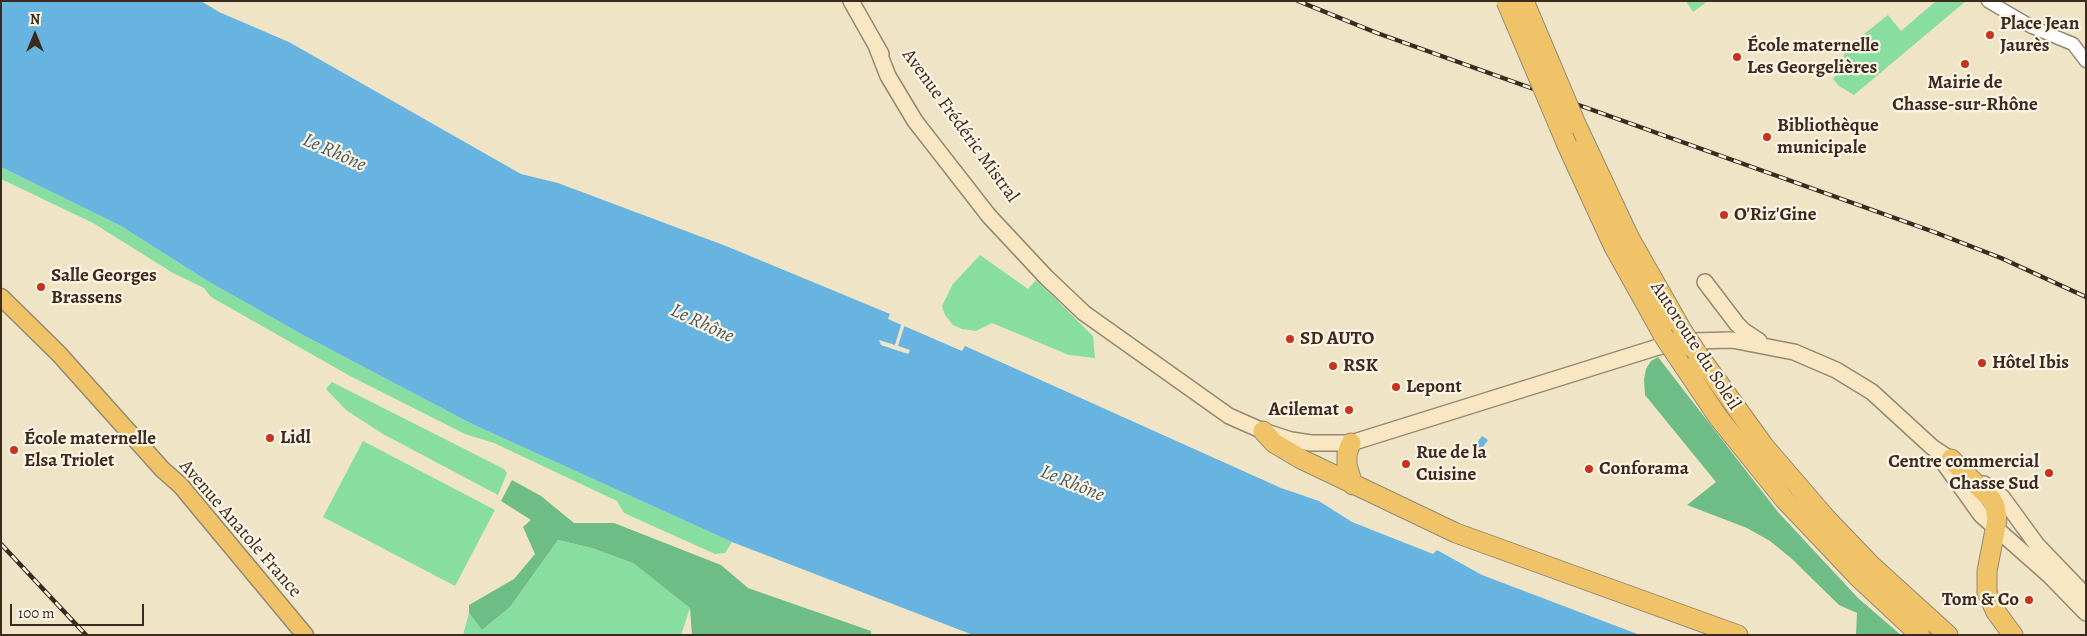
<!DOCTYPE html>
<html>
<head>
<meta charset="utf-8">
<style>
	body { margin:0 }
	#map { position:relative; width:2087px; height:636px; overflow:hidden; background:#efe5c6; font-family:Alegreya,serif }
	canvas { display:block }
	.frame { position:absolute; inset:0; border:2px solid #3b2a1e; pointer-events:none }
	.north { position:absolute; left:10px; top:10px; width:50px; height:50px; -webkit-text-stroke:4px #fcf5e5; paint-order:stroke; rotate:0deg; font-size:14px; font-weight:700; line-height:20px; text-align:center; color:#3b2a1e }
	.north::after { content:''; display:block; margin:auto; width:18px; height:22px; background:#3b2a1e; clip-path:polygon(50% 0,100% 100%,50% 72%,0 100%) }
	.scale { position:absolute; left:10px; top:604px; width:134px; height:22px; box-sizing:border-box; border:2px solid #3b2a1e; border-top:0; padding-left:6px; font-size:15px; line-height:18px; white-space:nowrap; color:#3b2a1e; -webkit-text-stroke:4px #fcf5e5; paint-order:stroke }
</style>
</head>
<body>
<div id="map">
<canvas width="2087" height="636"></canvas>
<div class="frame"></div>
<div class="north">N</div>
<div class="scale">100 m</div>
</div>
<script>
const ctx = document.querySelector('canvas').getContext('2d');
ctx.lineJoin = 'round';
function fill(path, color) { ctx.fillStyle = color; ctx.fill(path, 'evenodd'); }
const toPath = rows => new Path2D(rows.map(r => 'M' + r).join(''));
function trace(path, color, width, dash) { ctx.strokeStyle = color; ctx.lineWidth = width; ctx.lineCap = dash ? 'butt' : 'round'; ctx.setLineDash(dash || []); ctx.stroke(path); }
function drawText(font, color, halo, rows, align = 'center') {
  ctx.font = font + ' Alegreya,serif'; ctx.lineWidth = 4.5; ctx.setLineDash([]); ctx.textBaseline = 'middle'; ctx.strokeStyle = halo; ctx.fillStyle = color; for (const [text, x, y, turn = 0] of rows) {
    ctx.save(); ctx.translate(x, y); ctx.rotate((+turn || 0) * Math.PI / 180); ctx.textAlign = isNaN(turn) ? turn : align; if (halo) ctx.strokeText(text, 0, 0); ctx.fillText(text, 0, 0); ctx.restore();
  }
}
fill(toPath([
	[1686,1,1708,1,1693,12],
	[1936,1,1966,1,1854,95,1839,86,1833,79,1842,69,1845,49,1888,15,1901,31],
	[1,167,121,226,206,280,303,335,472,424,732,542,725,553,715,554,624,513,617,501,494,443,465,434,350,376,211,297,204,288,173,273,93,223,1,179],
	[980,255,1028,289,1036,280,1093,336,1095,358,1069,355,992,323,976,331,962,329,953,325,945,315,942,306,953,284],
	[332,382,504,469,507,473,498,495,383,434,346,410,326,389],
	[363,441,495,510,455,586,323,517],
	[558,540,592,548,633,563,690,608,681,635,463,635,469,613,482,630,510,607]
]), '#88dda0');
fill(toPath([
	[1658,357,1778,512,1858,598,1901,635,1856,635,1857,613,1839,605,1792,559,1770,541,1747,528,1687,505,1716,482,1645,395,1644,379,1646,369,1651,361],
	[512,480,541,496,574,523,614,523,721,565,748,588,871,631,871,635,692,635,690,608,633,563,592,548,558,540,510,607,482,630,469,613,469,605,514,579,535,554,523,527,531,520,501,501]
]), '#6ebc86');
fill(toPath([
	[1,1,201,1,219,12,289,42,521,174,558,183,726,246,890,314,888,319,962,351,965,346,1281,488,1319,501,1352,522,1433,554,1437,550,1482,575,1640,635,973,635,732,542,472,424,303,335,206,280,121,226,1,167],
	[1482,436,1488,440,1480,451,1474,447]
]), '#68b4e1');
fill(toPath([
	[902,322,905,324,898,346,910,350,908,354,881,345,879,340,895,345]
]), '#efe5c6');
const tertiary = toPath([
	[1988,1,2032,27,2073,44,2086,61]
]);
const secondary = toPath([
	[851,1,881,54],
	[877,48,888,76,915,121,989,216,1046,277,1084,313,1229,416,1263,431,1291,440,1311,443,1351,443,1658,347,1692,341,1732,340,1794,352,1836,370,1872,392,1932,447,1959,465],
	[1705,282,1737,324,1744,331,1759,341],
	[1938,455,1981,515,2050,576,2086,613],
	[1984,484,2002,497,2037,545,2086,596]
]);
const primary = toPath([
	[1,297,59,354,162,469,181,486,305,635]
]);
const motorway = toPath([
	[1576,124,1630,239,1683,332],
	[1567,145,1614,247,1663,335],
	[1697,353,1764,446,1826,518,1871,565,1948,635],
	[1677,356,1718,417,1784,499,1858,577,1920,635],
	[1263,431,1274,443,1301,459,1456,533,1738,635],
	[1351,443,1347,454,1347,465,1353,485],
	[1951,459,1991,499,1995,506,1997,520,1987,571,1987,593,1996,612,2013,635]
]);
trace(tertiary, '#958872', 15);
trace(secondary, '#958872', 18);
trace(primary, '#958872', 19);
trace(motorway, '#958872', 21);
trace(tertiary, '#fff', 12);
trace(secondary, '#f9e7c3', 15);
trace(primary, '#f1c369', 16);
trace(motorway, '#f1c369', 19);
const rail = toPath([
	[1298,1,1377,33,1934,232,2001,258,2086,297],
	[1,544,86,635]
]);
trace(rail, '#3b2a1e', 4.5);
trace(rail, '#fcf5e5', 2.5, [8]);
const motorwayBridge = toPath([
	[1506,1,1567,145],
	[1524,1,1576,124],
	[1683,332,1697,353],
	[1663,335,1677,356]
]);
trace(motorwayBridge, '#958872', 21, []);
trace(motorwayBridge, '#f1c369', 19);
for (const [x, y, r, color] of [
	[1990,35,5,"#c8321e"],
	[1737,57,5,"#c8321e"],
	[1965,64,5,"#c8321e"],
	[1767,137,5,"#c8321e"],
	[1724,215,5,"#c8321e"],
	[41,287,5,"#c8321e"],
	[1290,339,5,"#c8321e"],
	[1982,363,5,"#c8321e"],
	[1333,366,5,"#c8321e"],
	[1396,387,5,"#c8321e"],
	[1349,410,5,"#c8321e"],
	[270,438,5,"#c8321e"],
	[14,450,5,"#c8321e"],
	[1406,464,5,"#c8321e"],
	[1589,469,5,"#c8321e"],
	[2049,473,5,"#c8321e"],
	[2029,600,5,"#c8321e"]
]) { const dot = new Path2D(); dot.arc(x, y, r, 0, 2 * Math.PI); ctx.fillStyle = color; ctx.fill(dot); trace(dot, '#fcf5e5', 2); }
drawText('bold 19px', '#3b2a1e', '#fcf5e5', [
	["Place Jean",2000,24],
	["Jaurès",2000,46],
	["École maternelle",1747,46],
	["Les Georgelières",1747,68],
	["Mairie de",1965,83,"center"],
	["Chasse-sur-Rhône",1965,105,"center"],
	["Bibliothèque",1777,126],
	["municipale",1777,148],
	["O'Riz'Gine",1734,215],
	["Salle Georges",51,276],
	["Brassens",51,298],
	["SD AUTO",1300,339],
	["Hôtel Ibis",1992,363],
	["RSK",1343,366],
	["Lepont",1406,387],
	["Acilemat",1339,410,"right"],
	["Lidl",280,438],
	["École maternelle",24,439],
	["Elsa Triolet",24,461],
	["Rue de la",1416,453],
	["Cuisine",1416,475],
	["Centre commercial",2039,462,"right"],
	["Chasse Sud",2039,484,"right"],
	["Conforama",1599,469],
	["Tom & Co",2019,600,"right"]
], 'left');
drawText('19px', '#3b2a1e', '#fcf5e5', [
	["Avenue Frédéric Mistral",960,126,54],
	["Autoroute du Soleil",1695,346,57],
	["Avenue Anatole France",240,529,49]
]);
drawText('italic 20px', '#4b5a62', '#fcf5e5', [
	["Le Rhône",334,153,24],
	["Le Rhône",702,324,25],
	["Le Rhône",1072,484,22]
]);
</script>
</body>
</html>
